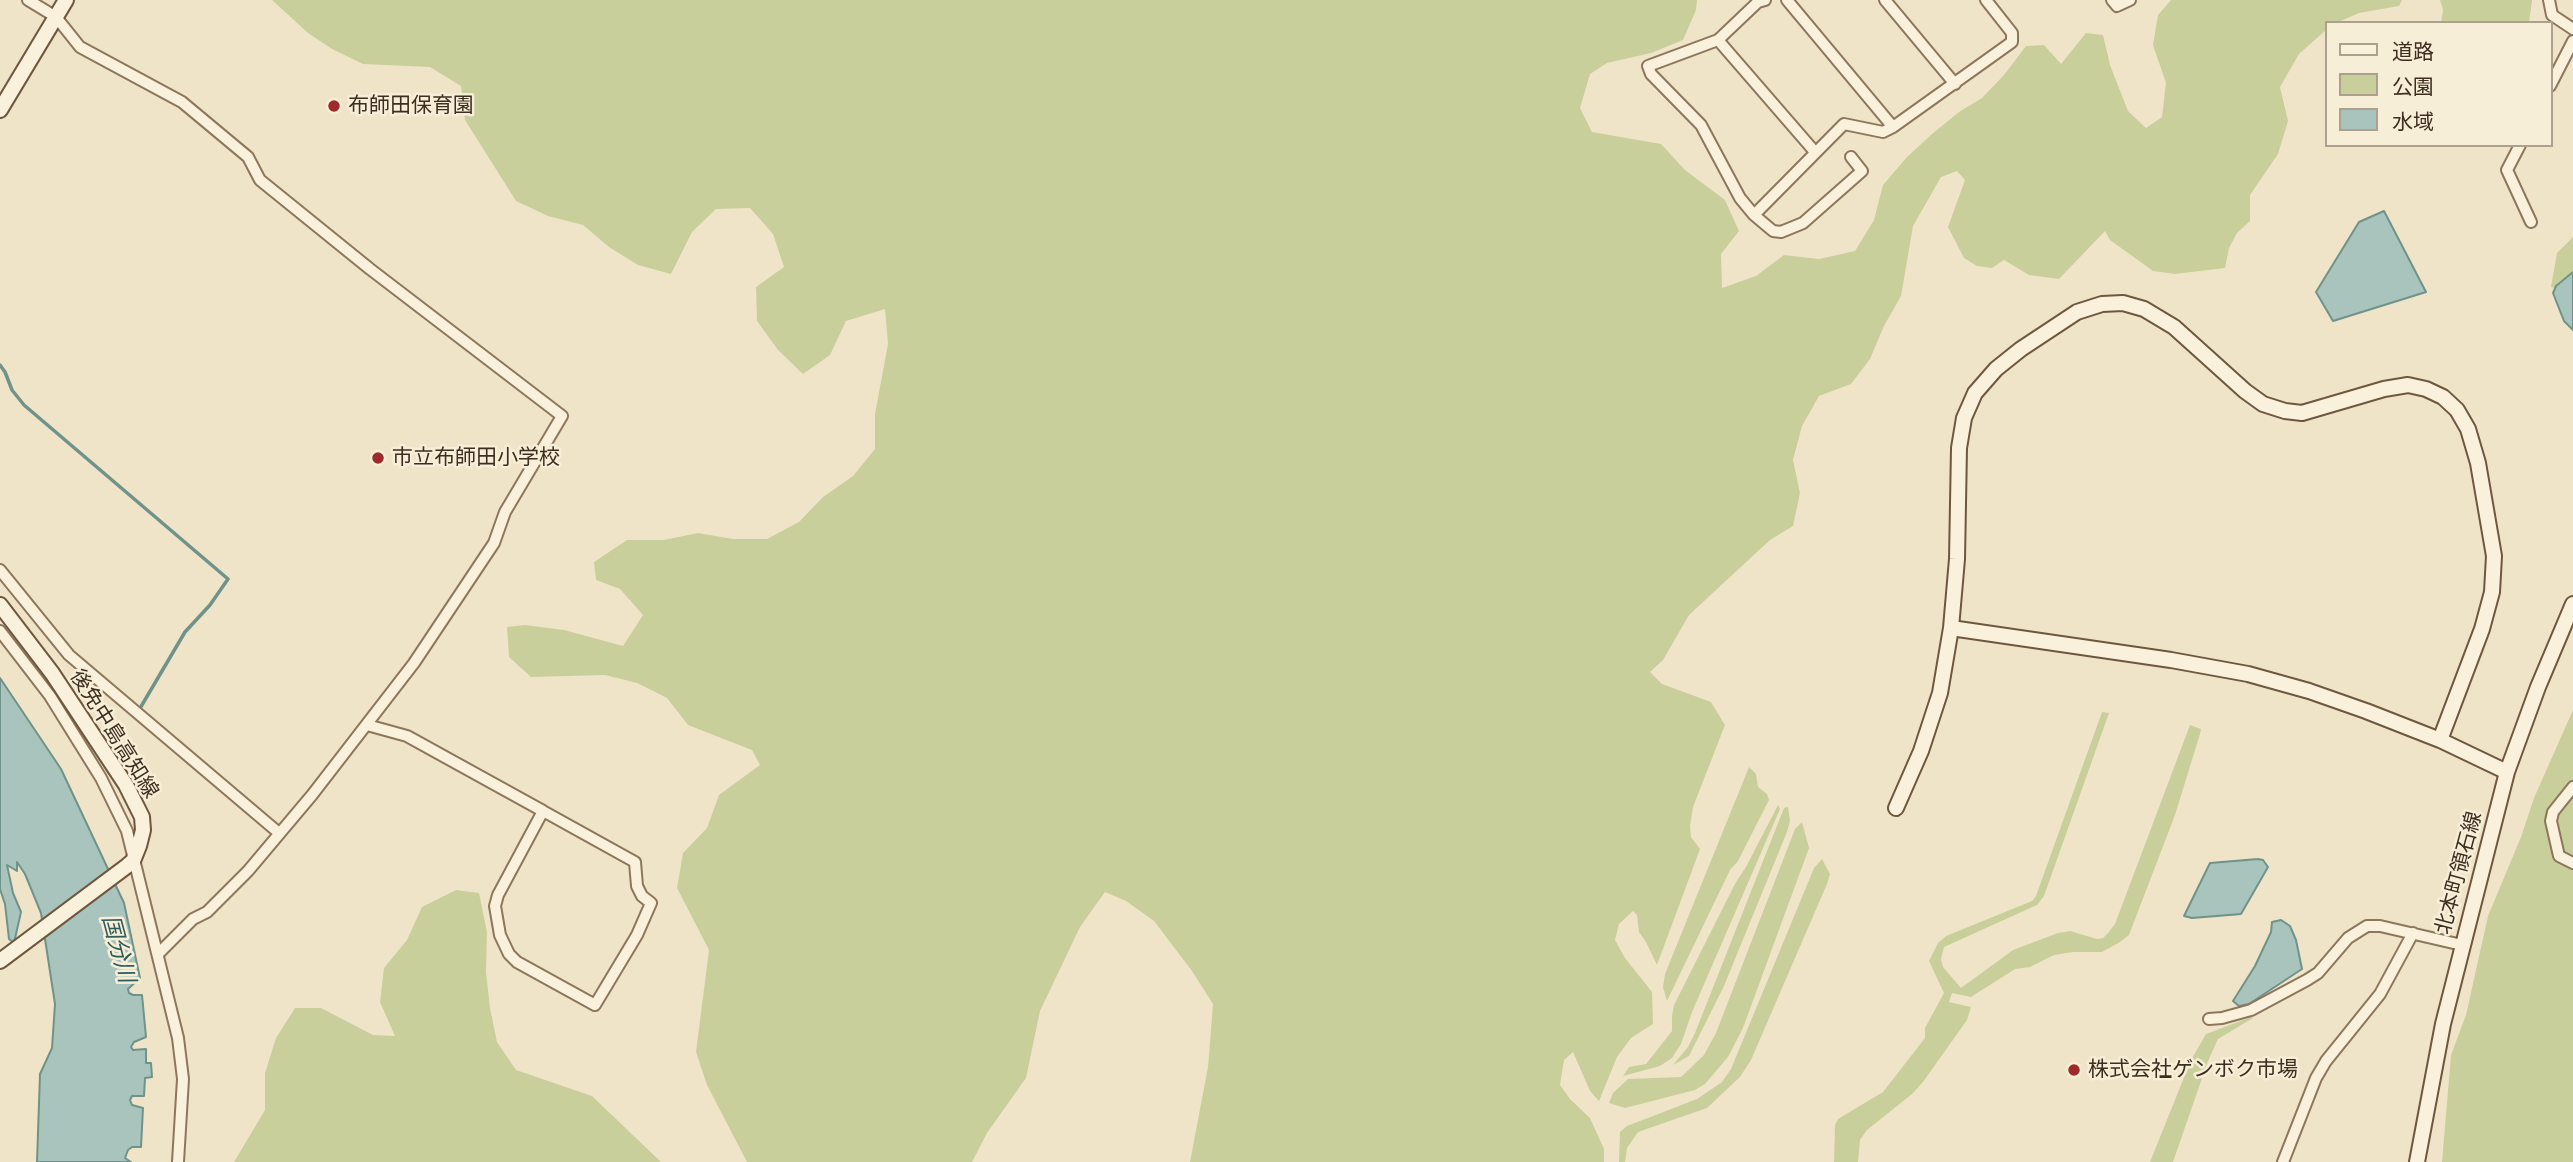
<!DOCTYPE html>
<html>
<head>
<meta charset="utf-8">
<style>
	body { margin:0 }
	#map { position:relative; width:2573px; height:1162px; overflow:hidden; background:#f0e4c8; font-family:Literata,"Noto Sans JP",serif }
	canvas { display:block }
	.legend { position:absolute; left:2325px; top:21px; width:228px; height:126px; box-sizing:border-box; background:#f7eed8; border:2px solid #ada18e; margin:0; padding:9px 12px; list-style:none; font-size:21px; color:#3d2e20 }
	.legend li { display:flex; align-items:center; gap:14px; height:35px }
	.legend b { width:35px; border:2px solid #ada18e }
</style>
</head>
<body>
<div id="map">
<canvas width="2573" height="1162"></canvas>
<ul class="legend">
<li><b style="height:9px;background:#faf1dc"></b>道路</li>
<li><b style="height:19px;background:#c9cf9b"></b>公園</li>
<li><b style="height:19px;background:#a9c4bc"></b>水域</li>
</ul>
</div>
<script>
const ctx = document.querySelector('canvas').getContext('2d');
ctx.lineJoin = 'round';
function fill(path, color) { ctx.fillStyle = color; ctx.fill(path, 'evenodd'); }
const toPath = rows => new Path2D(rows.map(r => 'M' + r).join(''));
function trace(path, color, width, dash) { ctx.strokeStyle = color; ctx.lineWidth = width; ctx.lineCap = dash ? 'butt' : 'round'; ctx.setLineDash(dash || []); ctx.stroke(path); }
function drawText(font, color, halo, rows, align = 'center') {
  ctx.font = font + ' Literata,"Noto Sans JP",serif'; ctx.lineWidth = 5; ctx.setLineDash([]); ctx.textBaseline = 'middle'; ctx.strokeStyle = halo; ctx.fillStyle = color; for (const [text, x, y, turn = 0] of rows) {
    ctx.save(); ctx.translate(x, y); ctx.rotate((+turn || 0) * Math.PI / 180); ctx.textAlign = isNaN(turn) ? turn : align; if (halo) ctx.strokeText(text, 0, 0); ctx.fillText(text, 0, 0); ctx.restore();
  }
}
fill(toPath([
	[272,0,1697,0,1696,10,1683,40,1651,53,1607,63,1590,74,1580,108,1592,132,1661,144,1685,170,1725,200,1739,231,1721,254,1722,288,1756,276,1784,255,1819,259,1855,251,1874,220,1883,185,1907,157,1932,134,1959,112,1982,98,2004,75,2026,46,2044,45,2061,64,2086,33,2103,35,2110,65,2128,111,2146,128,2162,117,2166,83,2153,45,2158,15,2171,0,2402,0,2399,6,2359,13,2336,23,2326,23,2326,30,2299,54,2280,87,2288,121,2278,154,2250,195,2250,221,2237,233,2229,248,2225,268,2175,274,2153,271,2110,240,2105,231,2059,279,2029,275,2004,260,1992,268,1977,266,1964,258,1948,227,1965,180,1957,171,1941,177,1913,226,1901,296,1884,326,1870,359,1851,384,1819,396,1802,426,1793,460,1800,493,1793,526,1770,540,1689,615,1663,660,1650,672,1662,684,1711,702,1725,725,1693,807,1690,826,1691,837,1700,849,1657,965,1646,942,1639,932,1637,915,1633,911,1619,924,1615,940,1625,958,1652,992,1653,1024,1631,1038,1617,1057,1599,1101,1590,1091,1573,1052,1564,1060,1560,1085,1570,1099,1590,1118,1604,1149,1604,1162,1190,1162,1208,1067,1213,1004,1192,971,1154,921,1126,901,1105,892,1080,927,1040,1011,1026,1078,987,1133,972,1162,747,1162,707,1085,696,1052,709,950,677,888,683,853,707,828,719,795,760,765,752,750,688,725,667,698,637,683,605,675,531,677,509,657,507,627,525,625,564,630,623,646,643,615,620,589,596,580,594,562,627,540,664,540,698,533,733,539,767,539,799,522,823,497,853,476,875,449,875,414,888,344,885,309,846,321,830,355,803,374,778,350,757,321,756,287,784,267,773,234,750,208,716,209,692,232,671,274,638,265,609,247,583,225,548,216,516,201,465,120,461,86,430,67,363,64,332,49,308,33],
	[2440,0,2532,0,2532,1,2529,23,2441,23,2443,10],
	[2573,237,2573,283,2562,290,2551,287,2557,253],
	[2573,710,2573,1162,2442,1162,2451,1055,2466,1015,2488,916,2521,837,2534,798],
	[2102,712,2109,713,2044,896,2037,905,1944,947,1941,959,1943,967,1961,988,2013,950,2058,933,2070,931,2097,939,2103,938,2108,933,2115,924,2190,725,2201,729,2200,734,2175,815,2129,935,2120,942,2102,952,2073,952,2054,955,2030,967,2015,969,1971,997,1952,993,1949,1002,1971,1007,1967,1020,1923,1082,1912,1094,1867,1130,1860,1140,1858,1162,1834,1162,1835,1125,1838,1119,1883,1092,1925,1038,1925,1028,1944,993,1929,961,1938,943,1946,936,2032,901,2036,896],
	[1749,767,1756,774,1758,787,1767,794,1769,800,1738,861,1730,870,1667,1001,1663,987,1665,974],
	[1778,805,1780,809,1692,1012,1681,1044,1672,1058,1660,1066,1623,1076,1629,1067,1646,1064,1672,1031,1672,1016,1674,1005,1736,882,1746,867],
	[1788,807,1790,821,1787,832,1724,986,1689,1056,1673,1065,1688,1047,1695,1033,1784,808],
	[1802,822,1809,848,1743,1028,1728,1057,1705,1084,1695,1090,1625,1108,1609,1103,1613,1093,1628,1079,1681,1077,1704,1055,1716,1033,1795,829],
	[1822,859,1830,874,1827,884,1751,1060,1740,1077,1707,1108,1638,1132,1627,1148,1625,1162,1619,1162,1620,1132,1627,1126,1697,1099,1722,1082,1731,1069,1814,868],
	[456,890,479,893,487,932,486,972,490,1008,497,1042,516,1070,592,1096,661,1162,234,1162,265,1110,265,1073,276,1038,295,1008,321,1008,373,1035,395,1036,380,1002,384,968,407,940,422,907],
	[2251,1017,2253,1018,2218,1039,2208,1061,2173,1162,2150,1162,2191,1060,2206,1034]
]), '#c9cf9b');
const water = toPath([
	[2384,211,2426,292,2333,321,2316,292,2359,222,2384,211],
	[2573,272,2573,330,2564,321,2553,293,2556,286,2573,272],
	[0,678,61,769,124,903,140,978,128,989,129,993,133,995,142,995,146,1037,134,1042,131,1047,133,1050,146,1049,146,1063,151,1063,152,1077,145,1078,144,1096,132,1096,130,1100,132,1105,143,1108,141,1147,132,1147,128,1150,125,1158,131,1162,37,1162,40,1074,52,1048,55,1004,41,913,25,874,17,862,17,871,7,865,13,893,21,912,14,943,9,939,5,904,0,889,0,678],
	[2258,859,2263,860,2268,867,2241,914,2192,918,2184,916,2210,863,2258,859],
	[2281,920,2290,926,2296,940,2302,969,2249,1004,2239,1006,2233,1001,2255,966,2271,932,2272,922,2281,920]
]);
fill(water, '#a9c4bc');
trace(water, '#6f938a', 2);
trace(toPath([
	[0,365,5,372,12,390,24,405,228,579,210,605,185,632,139,710]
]), '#6f938a', 3.5);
const street = toPath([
	[28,0,56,17,80,47,182,102,248,157,260,180,370,269,562,416,505,512,494,543,414,663,312,795,248,871,207,912,193,919,158,954],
	[1765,0,1758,2,1718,40,1648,66,1651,74,1701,125,1740,198,1754,215,1773,231,1781,232,1803,223,1862,171,1851,157],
	[1787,0,1893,127],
	[1885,0,1955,84],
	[2112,0,2117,6,2130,0],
	[2549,0,2552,15,2573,29],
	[1718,40,1815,152],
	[2550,86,2573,41],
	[2520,145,2507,170,2531,222],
	[1754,215,1844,124,1883,132,1893,127,2012,42,2012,33,1986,0],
	[0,570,69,655,279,833],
	[0,631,50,696,101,778,127,831,178,1038,183,1079,178,1162],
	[367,725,407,736,543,811],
	[2573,787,2553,812,2551,821,2559,856,2573,863],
	[543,811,635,862,637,886,642,896,651,903,637,935,595,1005,517,962,509,954,500,935,495,906,498,895,543,811],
	[2209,1019,2222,1018,2251,1010,2307,980,2318,973,2348,938,2367,926,2380,926,2462,945],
	[2283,1162,2316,1078,2326,1061,2380,994,2413,933]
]);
const secondary = toPath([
	[0,110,66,0],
	[0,605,52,673,126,785,142,817,143,830,139,846,133,861,127,866,0,961],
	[1951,628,2171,660,2248,674,2309,691,2366,711,2440,740,2507,772],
	[1896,808,1921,751,1940,693,1951,628,1957,559,1959,448,1964,418,1975,393,1996,369,2021,349,2077,312,2102,304,2123,303,2144,309,2174,327,2245,391,2263,404,2285,411,2302,413,2384,389,2408,385,2426,389,2443,397,2457,410,2468,429,2478,463,2494,556,2492,592,2482,629,2440,740],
	[2417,1162,2443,1024,2507,772,2538,687,2573,604]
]);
trace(street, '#8d765c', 14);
trace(secondary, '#6f573f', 18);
trace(street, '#faf1dc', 10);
trace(secondary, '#faf1dc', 14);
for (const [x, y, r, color] of [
	[334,106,7,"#9e2a2b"],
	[378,458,7,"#9e2a2b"],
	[2074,1070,7,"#9e2a2b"]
]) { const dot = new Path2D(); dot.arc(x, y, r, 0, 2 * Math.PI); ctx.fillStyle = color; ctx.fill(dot); trace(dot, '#f7eed8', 2.5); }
drawText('21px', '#3d2e20', '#f7eed8', [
	["布師田保育園",348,106],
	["市立布師田小学校",392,458],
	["株式会社ゲンボク市場",2088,1070]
], 'left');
drawText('21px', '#3d2e20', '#f7eed8', [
	["後免中島高知線",114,734,58],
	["北本町領石線",2459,873,-75]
]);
drawText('italic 23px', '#2f5d5a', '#f7eed8', [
	["国分川",118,949,75]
]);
</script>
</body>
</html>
